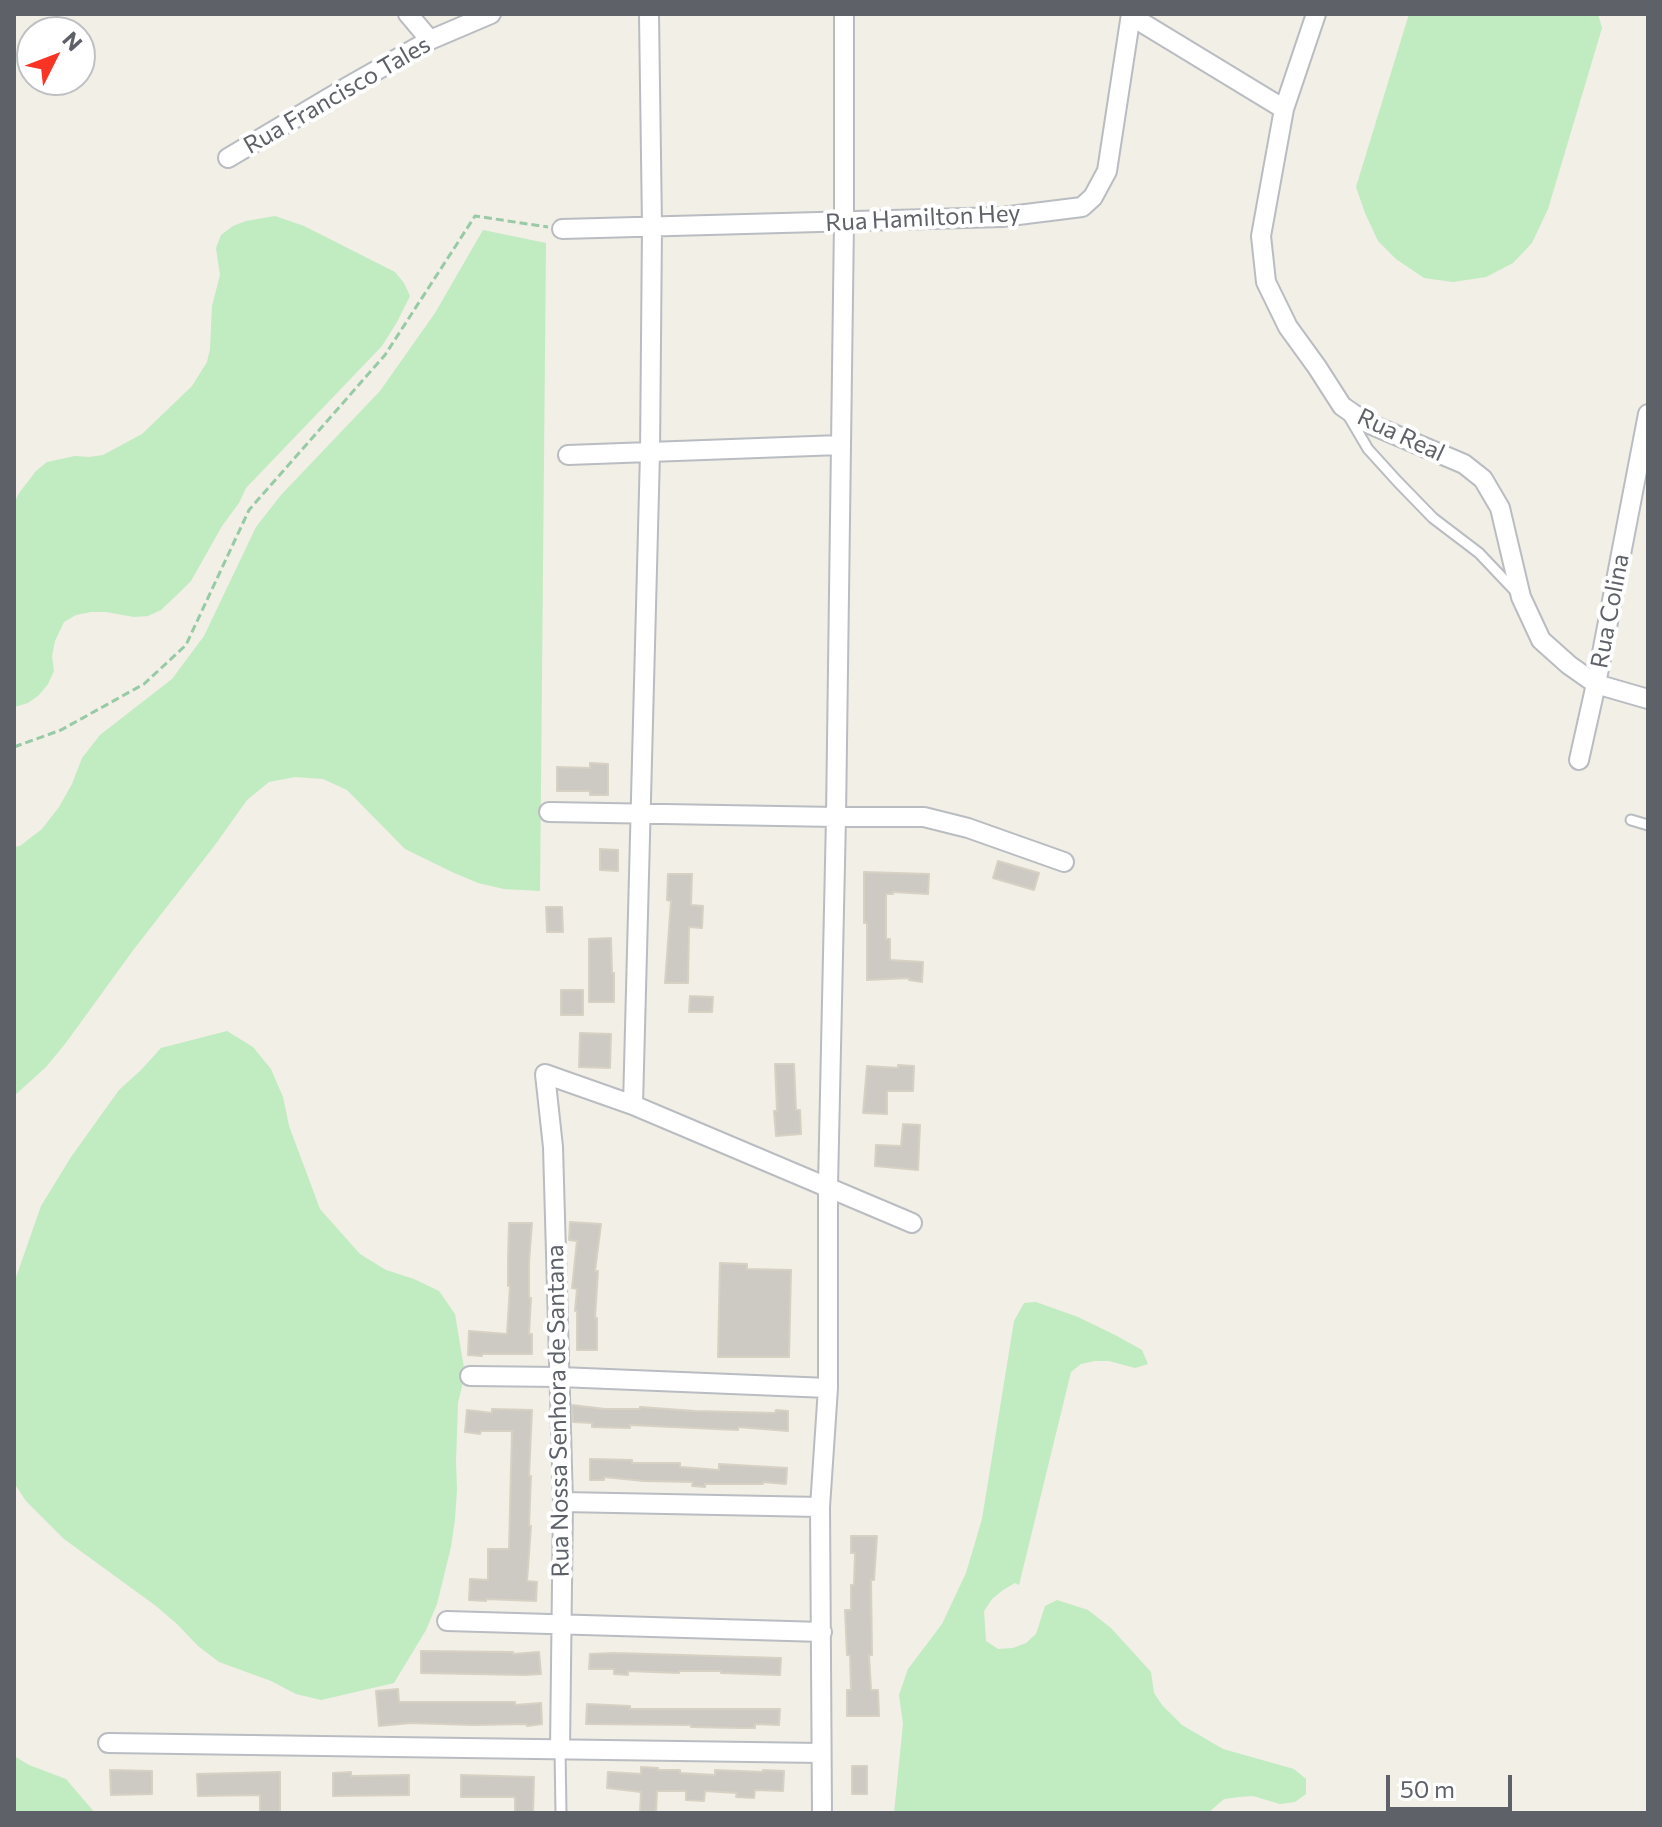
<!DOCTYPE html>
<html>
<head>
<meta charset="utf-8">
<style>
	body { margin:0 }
	#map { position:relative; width:1662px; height:1827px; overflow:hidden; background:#f1efe6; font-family:Commissioner,sans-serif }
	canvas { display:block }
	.frame { position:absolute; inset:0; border:16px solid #5e6268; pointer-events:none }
	.north { position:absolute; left:16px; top:16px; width:80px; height:80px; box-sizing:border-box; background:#fff; border:2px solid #bfc0c3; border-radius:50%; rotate:48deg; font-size:22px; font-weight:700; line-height:32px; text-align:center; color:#5e6268 }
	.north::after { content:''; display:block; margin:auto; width:28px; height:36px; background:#f93425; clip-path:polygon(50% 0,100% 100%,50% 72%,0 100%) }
	.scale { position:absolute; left:1386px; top:1775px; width:126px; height:36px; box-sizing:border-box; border:4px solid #5e6268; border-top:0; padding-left:10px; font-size:24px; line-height:28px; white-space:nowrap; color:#5e6268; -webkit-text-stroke:6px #fff; paint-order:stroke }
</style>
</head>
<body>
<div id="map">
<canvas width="1662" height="1827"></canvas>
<div class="frame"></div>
<div class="north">N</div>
<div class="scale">50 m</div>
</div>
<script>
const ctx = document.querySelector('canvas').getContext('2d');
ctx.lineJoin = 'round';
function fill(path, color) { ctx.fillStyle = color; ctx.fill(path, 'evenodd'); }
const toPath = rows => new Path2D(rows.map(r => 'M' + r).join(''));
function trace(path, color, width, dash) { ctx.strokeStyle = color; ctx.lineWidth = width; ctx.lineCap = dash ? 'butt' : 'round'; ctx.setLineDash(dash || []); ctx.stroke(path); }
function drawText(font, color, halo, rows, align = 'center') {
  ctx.font = font + ' Commissioner,sans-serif'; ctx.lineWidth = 8; ctx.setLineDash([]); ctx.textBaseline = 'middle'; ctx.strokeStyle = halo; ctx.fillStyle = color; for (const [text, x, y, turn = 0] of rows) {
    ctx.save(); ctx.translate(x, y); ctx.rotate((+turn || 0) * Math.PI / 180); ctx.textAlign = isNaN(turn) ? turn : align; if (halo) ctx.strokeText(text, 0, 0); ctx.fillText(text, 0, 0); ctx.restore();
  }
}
fill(toPath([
	[1409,14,1598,14,1602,28,1548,209,1532,243,1513,263,1486,277,1453,282,1424,278,1396,259,1378,241,1365,213,1356,187],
	[275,216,304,226,395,272,404,283,410,296,397,322,382,346,246,488,239,503,222,526,191,581,181,591,161,610,148,616,134,617,106,612,91,612,76,615,64,622,55,641,52,656,54,671,48,684,39,695,28,703,14,707,14,504,19,493,36,471,47,462,75,456,89,457,103,455,142,434,192,386,207,362,210,349,212,306,220,275,216,248,221,235,233,226,246,221],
	[483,230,546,243,540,891,504,889,478,883,452,872,405,849,347,790,323,779,295,777,269,782,247,800,215,845,134,949,65,1044,46,1067,14,1096,14,847,20,846,42,829,59,807,72,784,82,758,100,735,172,679,204,636,256,527,281,495,380,391,435,313],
	[227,1031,253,1047,271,1069,283,1097,289,1126,320,1209,360,1254,386,1270,414,1279,439,1291,455,1314,465,1374,458,1403,456,1462,457,1490,455,1519,451,1547,437,1604,426,1630,394,1683,321,1700,296,1694,271,1681,219,1662,198,1646,177,1624,156,1606,64,1539,26,1501,14,1483,14,1283,41,1206,71,1157,119,1090,141,1070,161,1048],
	[1036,1302,1078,1317,1117,1336,1142,1350,1148,1364,1135,1368,1109,1361,1095,1361,1081,1364,1071,1372,1019,1585,1015,1583,1003,1590,992,1599,984,1611,986,1641,998,1649,1013,1648,1026,1643,1036,1634,1045,1606,1057,1600,1088,1610,1111,1628,1151,1672,1154,1693,1162,1705,1182,1725,1223,1749,1294,1769,1306,1779,1306,1794,1295,1802,1280,1804,1253,1796,1239,1797,1224,1799,1208,1813,894,1813,903,1724,899,1695,908,1669,942,1624,966,1573,982,1519,1014,1321,1024,1303],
	[14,1756,29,1765,66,1779,95,1813,14,1813]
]), '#c1ebc1');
const building = toPath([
	[590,763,608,764,608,795,590,795,590,791,557,791,557,767,590,768,590,763],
	[600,849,618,850,618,871,600,870,600,849],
	[998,861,1039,873,1034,890,993,878,998,861],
	[864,872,929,874,928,894,893,892,893,894,886,894,886,939,890,939,890,960,923,962,922,982,909,980,909,978,867,980,867,923,864,923,864,872],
	[668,874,692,874,691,905,703,906,702,928,689,927,688,983,665,983,671,901,667,900,668,874],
	[546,907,562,907,563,932,547,932,546,907],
	[611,938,612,973,614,973,614,1002,589,1002,589,939,611,938],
	[561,990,583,990,583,1015,561,1015,561,990],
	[690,996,713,997,712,1012,689,1012,690,996],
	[580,1033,611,1034,610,1068,579,1067,580,1033],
	[775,1064,794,1064,796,1110,800,1110,801,1134,776,1136,774,1111,777,1111,775,1064],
	[898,1065,914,1066,913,1091,887,1091,887,1114,863,1113,867,1066,898,1068,898,1065],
	[903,1124,920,1125,918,1170,875,1166,876,1145,901,1146,903,1124],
	[570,1222,601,1224,595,1271,598,1271,595,1318,597,1318,597,1350,577,1350,577,1311,575,1311,577,1289,572,1288,577,1241,569,1240,570,1222],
	[509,1223,532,1223,529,1262,529,1298,531,1298,529,1334,532,1334,532,1354,482,1354,482,1356,468,1355,469,1331,507,1334,510,1286,508,1286,508,1261,509,1223],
	[720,1263,747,1264,747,1269,791,1270,789,1357,718,1357,720,1263],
	[572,1405,605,1409,640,1409,640,1407,695,1411,775,1413,776,1410,788,1411,788,1431,738,1427,738,1430,630,1425,630,1428,592,1427,592,1423,573,1422,572,1405],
	[492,1409,532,1410,529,1476,531,1476,529,1526,531,1526,527,1581,537,1582,536,1601,486,1599,486,1601,469,1600,470,1579,488,1580,488,1549,509,1549,512,1431,481,1431,480,1434,465,1432,467,1410,492,1413,492,1409],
	[590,1459,632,1460,632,1463,680,1463,680,1467,719,1470,719,1464,787,1468,786,1484,763,1482,763,1484,705,1484,705,1487,692,1486,693,1482,644,1481,604,1477,604,1480,590,1480,590,1459],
	[851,1536,877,1536,874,1580,871,1580,872,1655,869,1655,871,1690,878,1690,879,1716,847,1716,847,1690,851,1690,850,1655,847,1655,845,1610,851,1610,851,1585,854,1585,855,1553,851,1553,851,1536],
	[421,1651,513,1652,513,1654,539,1652,541,1674,525,1675,421,1673,421,1651],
	[615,1653,781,1658,780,1675,721,1673,721,1671,679,1671,679,1673,628,1671,628,1675,614,1674,614,1669,589,1669,590,1654,615,1653],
	[398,1689,399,1702,515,1702,515,1705,541,1703,542,1724,527,1726,527,1724,473,1725,411,1723,379,1726,376,1691,398,1689],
	[587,1704,630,1706,630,1709,780,1709,779,1725,755,1724,755,1728,741,1728,691,1727,691,1725,586,1724,587,1704],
	[852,1766,867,1766,867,1794,852,1794,852,1766],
	[641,1767,658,1768,658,1770,680,1770,680,1773,715,1775,715,1770,763,1772,763,1770,784,1771,783,1791,755,1790,754,1798,736,1797,737,1793,705,1791,704,1801,686,1800,686,1791,657,1791,656,1813,640,1813,641,1792,607,1788,608,1772,641,1774,641,1767],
	[110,1770,152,1771,152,1794,111,1795,110,1770],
	[280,1772,280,1813,260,1813,260,1795,198,1796,197,1774,280,1772],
	[351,1772,351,1776,409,1775,409,1795,333,1796,333,1773,351,1772],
	[461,1775,534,1777,533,1813,515,1813,515,1797,461,1797,461,1775]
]);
fill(building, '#cccac3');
trace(building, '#d7d1c4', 2);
const lane = toPath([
	[1348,415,1368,449,1398,482,1433,518,1479,553,1516,592],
	[1631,820,1648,825],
	[560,1749,561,1813]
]);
const street = toPath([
	[408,14,430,40],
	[1316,14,1284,109,1261,236,1266,282,1288,327,1317,367,1342,406,1365,422,1464,464,1483,479,1500,508,1521,597,1541,640,1569,665,1596,684,1648,699],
	[1131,16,1284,109],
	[228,158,349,86,430,40,491,14],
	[562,229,1002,217,1082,207,1093,197,1107,171,1131,14],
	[568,455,840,445],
	[1579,760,1596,684,1648,414],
	[549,812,836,817,924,817,968,828,1064,862],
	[633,1105,650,453,652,227,649,14],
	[470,1376,560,1377,828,1388],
	[563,1502,820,1507],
	[447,1621,822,1632],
	[108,1743,821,1753],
	[560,1749,563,1502,553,1147,545,1074,633,1105,912,1223],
	[822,1813,820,1507,828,1388,828,1186,836,817,844,222,844,14]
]);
trace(lane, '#b9bcc1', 13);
trace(street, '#b9bcc1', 22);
trace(toPath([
	[14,747,61,730,144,684,186,645,249,510,385,355,475,216,548,227]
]), '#98caa6', 3, [8, 4]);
trace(lane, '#fff', 9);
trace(street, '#fff', 18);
drawText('24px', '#5e6268', '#fff', [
	["Rua Francisco Tales",337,95,-30],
	["Rua Hamilton Hey",923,218,-3],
	["Rua Real",1401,435,25],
	["Rua Colina",1610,611,-79],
	["Rua Nossa Senhora de Santana",558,1411,-91]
]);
</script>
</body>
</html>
